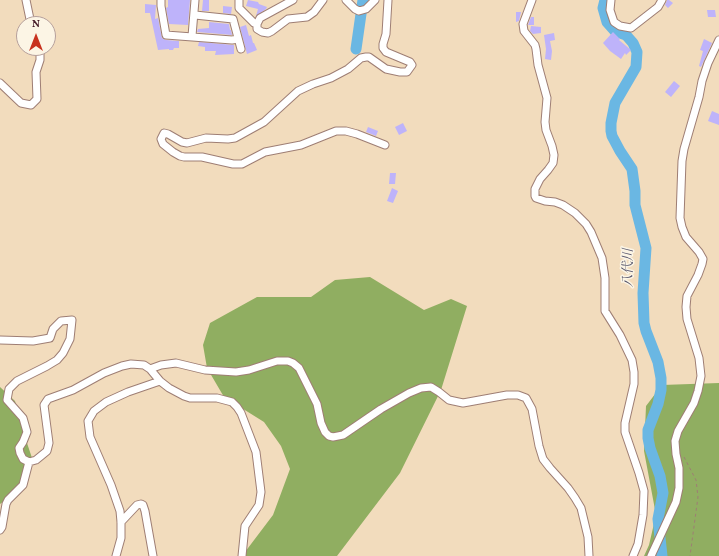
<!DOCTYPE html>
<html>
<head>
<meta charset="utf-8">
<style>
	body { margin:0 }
	#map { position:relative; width:719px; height:556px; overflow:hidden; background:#f2dcbd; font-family:Vollkorn,serif }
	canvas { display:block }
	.north { position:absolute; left:16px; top:16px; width:40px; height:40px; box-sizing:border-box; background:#fcf5e5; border:1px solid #b59f9b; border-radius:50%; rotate:0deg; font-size:11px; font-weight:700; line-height:16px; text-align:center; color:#4a1f2b }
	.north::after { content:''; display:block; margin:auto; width:14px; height:18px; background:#c8321e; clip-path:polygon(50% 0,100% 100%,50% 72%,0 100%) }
</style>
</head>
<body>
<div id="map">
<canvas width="719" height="556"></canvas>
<div class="north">N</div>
</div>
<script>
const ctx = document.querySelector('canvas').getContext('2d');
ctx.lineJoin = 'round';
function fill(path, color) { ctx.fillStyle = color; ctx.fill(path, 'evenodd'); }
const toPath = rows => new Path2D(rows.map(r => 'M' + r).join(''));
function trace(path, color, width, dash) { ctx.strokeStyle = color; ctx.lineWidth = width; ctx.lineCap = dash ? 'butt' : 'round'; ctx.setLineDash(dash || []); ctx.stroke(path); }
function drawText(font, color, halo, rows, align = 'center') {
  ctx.font = font + ' Vollkorn,"Noto Serif JP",serif'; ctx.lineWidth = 3; ctx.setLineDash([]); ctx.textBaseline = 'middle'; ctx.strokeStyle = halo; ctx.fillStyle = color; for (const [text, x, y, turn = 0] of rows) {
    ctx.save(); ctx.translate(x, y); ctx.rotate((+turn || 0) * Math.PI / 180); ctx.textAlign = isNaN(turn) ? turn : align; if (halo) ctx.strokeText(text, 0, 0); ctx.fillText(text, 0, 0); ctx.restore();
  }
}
fill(toPath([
	[370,277,424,310,451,299,467,306,441,390,400,473,337,556,242,556,273,515,290,469,281,446,264,422,224,397,207,368,203,345,210,323,257,297,311,297,335,280],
	[719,383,719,556,644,556,649,545,656,515,644,451,646,406,662,385],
	[0,387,15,401,22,428,33,461,22,488,0,504]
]), '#90ae61');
trace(toPath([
	[605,0,603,8,607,22,615,31,626,35,633,43,637,52,636,67,615,103,611,123,611,131,612,136,620,151,632,169,635,191,635,205,646,248,643,293,644,323,646,331,658,362,661,378,661,390,658,404,648,430,648,438,650,448,660,476,663,493,658,519,662,556],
	[356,49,363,0]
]), '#6ab7e3', 11);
fill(toPath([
	[168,0,190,0,188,25,169,24,166,8,168,7],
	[203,0,209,0,209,11,202,11],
	[248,0,258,2,259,4,267,7,266,9,256,16,258,9,246,6],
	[667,0,669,0,673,3,668,8,665,5],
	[145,4,156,5,155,19,158,18,162,38,166,40,179,41,179,48,174,48,173,50,169,50,169,49,158,50,150,13,145,13],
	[223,6,232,7,231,14,223,13],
	[707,10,715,10,716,17,708,17],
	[516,12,521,12,519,21,516,22],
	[531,17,534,17,534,25,528,25],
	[209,22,229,24,230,30,231,30,232,35,197,32,198,29,209,28],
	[246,25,249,36,251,35,253,43,254,43,257,50,247,54,240,27],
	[531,26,541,27,541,33,533,34,530,31],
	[613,32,620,39,619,40,631,50,626,55,625,53,621,59,610,51,603,43],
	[554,33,555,40,550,41,552,51,551,60,545,59,546,49,544,35],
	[704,39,712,43,701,67,699,66,703,51,700,50],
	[199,42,234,45,234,54,215,55,216,51,205,51,205,47,198,46],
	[674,81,680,86,671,97,665,92],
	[712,111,719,114,719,125,708,121],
	[403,123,407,131,399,135,395,127],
	[368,127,378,131,376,136,366,132],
	[390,173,396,173,395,184,389,184],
	[392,188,398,191,393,203,387,201]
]), '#beb3fa');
const minor = toPath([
	[26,0,31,24],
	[161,0,161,6,166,35,232,40,238,39],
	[239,0,239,8,254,23,257,24],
	[293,0,260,18,257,24,257,29,262,32,268,33,272,31,288,19,307,17,314,12,323,0],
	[346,0,355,9,359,11,366,9,375,0],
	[532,0,523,24,524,31,535,45,536,49,538,65,547,98,545,122,546,130,552,146,554,155,553,163,548,170,540,179,535,189,535,196,536,198,545,201,555,202,563,205,575,213,586,224,591,232,602,258,605,278,605,311,620,335,632,360,634,372,634,384,625,423,625,432,639,473,644,491,643,515,638,544,633,556],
	[611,0,610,10,614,22,620,26,631,28,658,7,662,0],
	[195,15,233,19,241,49],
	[192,36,195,0],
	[0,83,21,103,31,105,37,99,36,72,40,60,40,48],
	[385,145,357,134,346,131,336,131,301,145,265,152,242,164,233,164,202,157,184,157,180,156,173,152,163,144,161,139,164,133,168,134,182,142,187,143,206,138,228,139,235,138,264,122,298,91,313,84,331,78,348,69,361,58,366,57,369,57,386,69,400,72,407,72,412,65,410,62,386,52,383,48,383,44,386,34,388,0],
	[0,340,33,341,50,338,53,329,61,321,72,320,70,339,63,353,57,360,47,366,17,381,9,389,7,400,23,418,27,432,23,442,19,448,20,453,23,459,29,462,36,460,47,451,49,443,44,405,48,399,73,390,104,373,122,366,131,364,144,365,150,369,160,381,169,388,184,396,190,398,217,398,232,402,237,407,241,413,256,452,261,492,259,505,245,526,242,556],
	[150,369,161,365,176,363,205,370,236,372,249,370,277,361,288,361,293,363,299,368,317,404,321,423,325,432,329,436,333,437,343,435,381,409,409,393,421,388,431,387,439,392,449,400,463,403,507,395,518,395,526,398,532,409,539,446,543,459,550,468,568,488,575,498,581,508,588,537,589,556],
	[121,522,137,505,141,504,143,505,145,511,153,556],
	[0,530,2,527,6,504,8,500,23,485,29,462],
	[116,556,121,538,121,522,120,511,111,485,90,437,88,421,94,411,106,402,128,392,160,381],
	[651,556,676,502,679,488,679,468,676,454,675,441,678,431,694,403,698,391,701,376,699,358,687,319,686,307,687,296,698,275,702,264,703,259,699,252,686,237,682,227,680,218,682,161,684,149,699,97,702,81,708,63,719,40]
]);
trace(minor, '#9e7e74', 9);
trace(toPath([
	[684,457,696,480,698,497,690,556]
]), '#9e7e74', 1, [3, 3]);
trace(minor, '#fff', 7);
drawText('italic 13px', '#55546b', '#fcf5e5', [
	["八代川",630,268,-90]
]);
</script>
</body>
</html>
